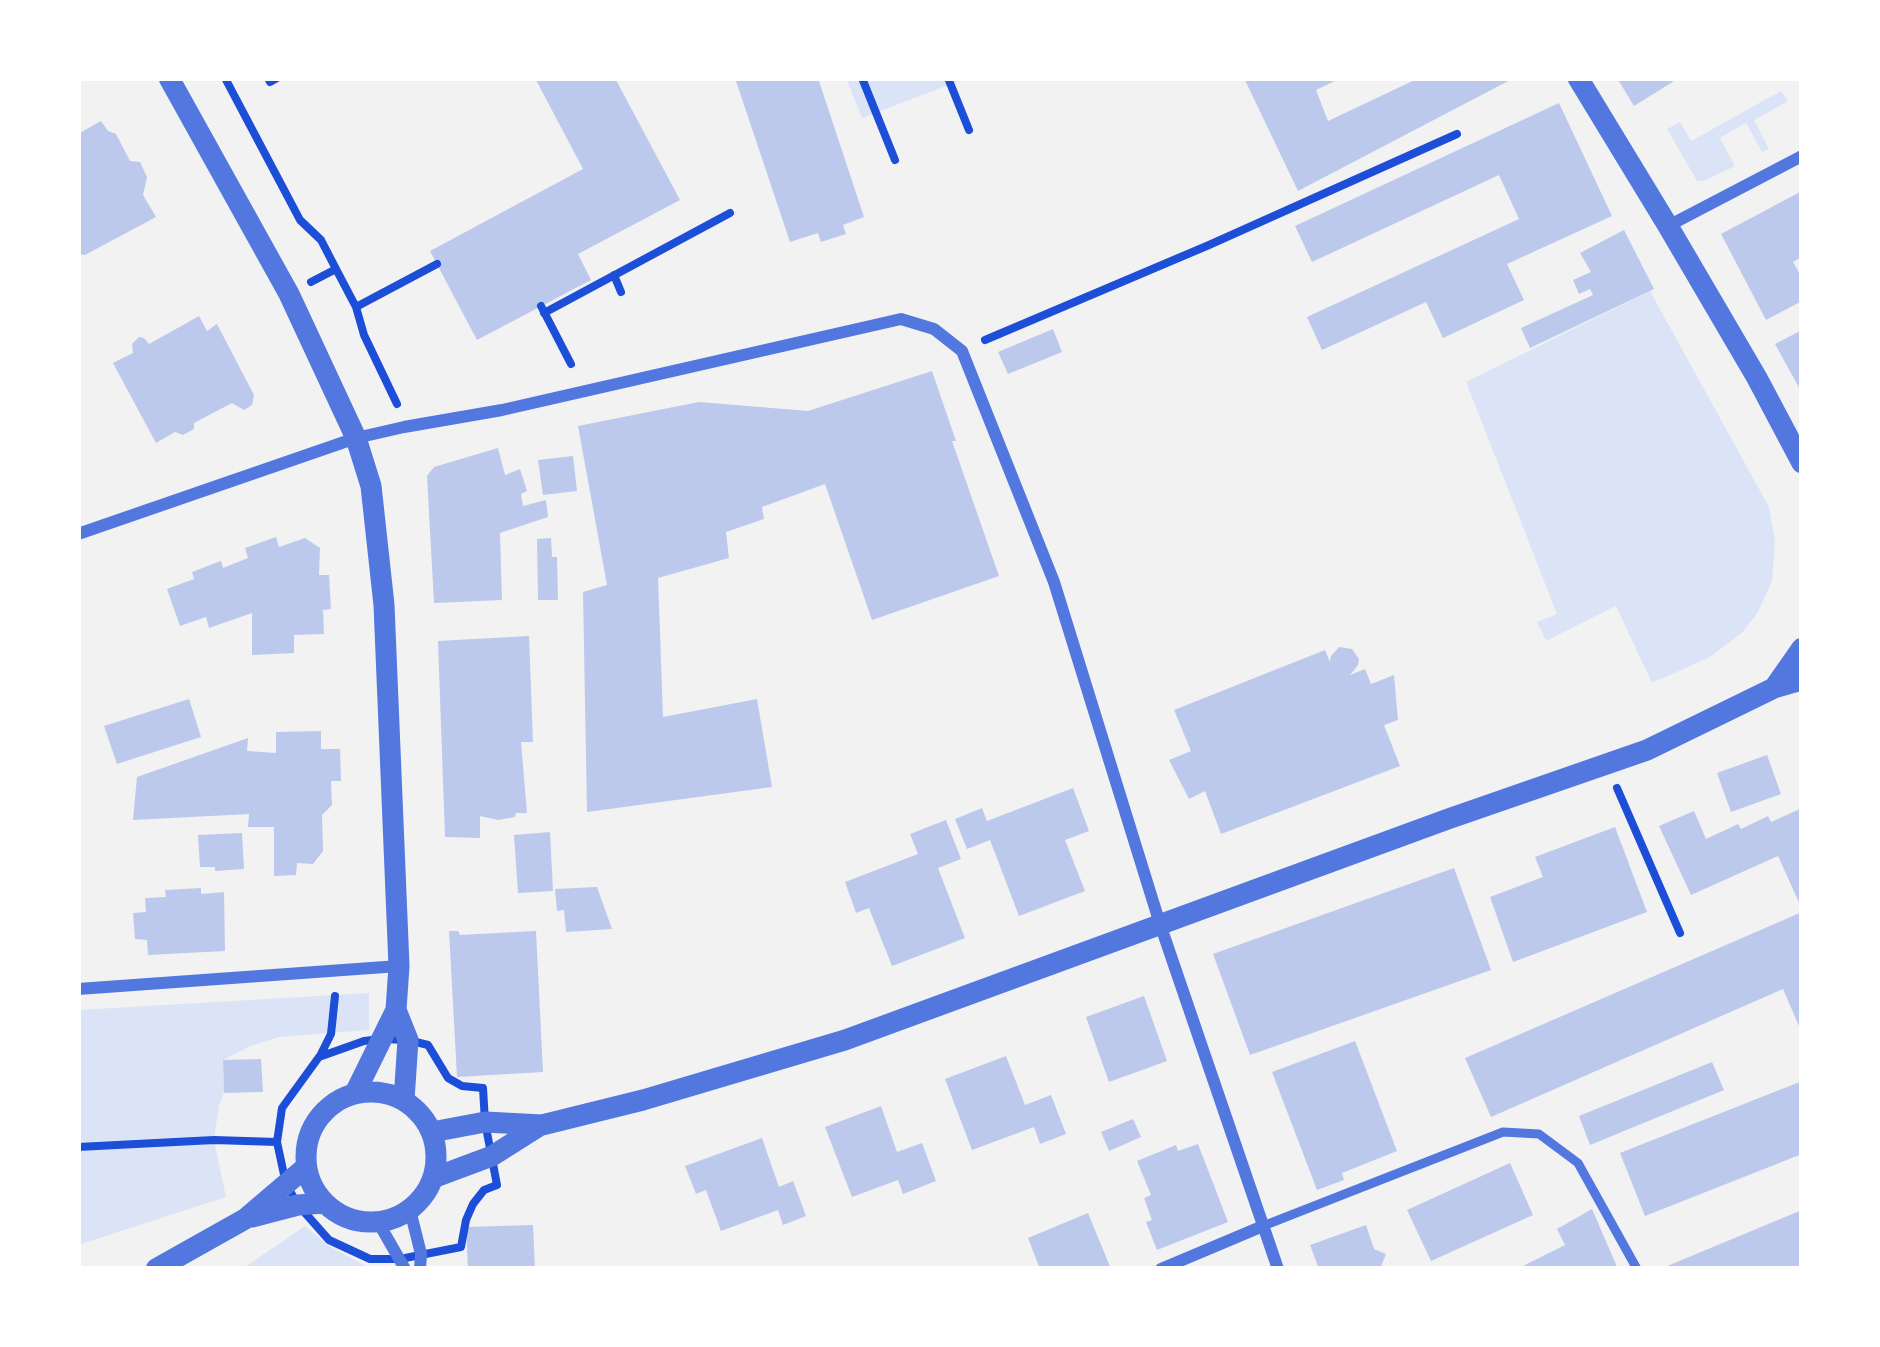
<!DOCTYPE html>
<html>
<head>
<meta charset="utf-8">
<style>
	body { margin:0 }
	#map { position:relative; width:1880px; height:1347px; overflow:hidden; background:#f2f2f2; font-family:Figtree,sans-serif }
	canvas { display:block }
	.frame { position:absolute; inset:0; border:81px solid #fff; pointer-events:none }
</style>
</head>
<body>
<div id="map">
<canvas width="1880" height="1347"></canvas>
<div class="frame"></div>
</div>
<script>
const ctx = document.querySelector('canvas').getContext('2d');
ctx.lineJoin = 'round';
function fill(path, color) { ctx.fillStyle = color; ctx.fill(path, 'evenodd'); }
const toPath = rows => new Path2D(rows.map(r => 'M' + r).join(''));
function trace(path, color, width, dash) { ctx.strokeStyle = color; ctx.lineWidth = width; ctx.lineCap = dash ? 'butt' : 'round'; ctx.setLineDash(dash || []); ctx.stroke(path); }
fill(toPath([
	[846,78,967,78,862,118],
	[1781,91,1788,101,1754,120,1769,149,1762,152,1746,123,1720,138,1735,166,1704,181,1697,181,1667,129,1680,122,1691,141],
	[1650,291,1769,507,1775,541,1772,581,1758,612,1743,632,1710,657,1652,683,1616,606,1546,641,1537,622,1557,614,1466,382],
	[369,993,369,1030,279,1037,251,1046,223,1060,224,1093,219,1105,214,1140,226,1197,78,1245,78,1010],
	[305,1226,329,1246,366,1266,387,1269,242,1269]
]), '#dbe4f7');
fill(toPath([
	[535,78,615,78,680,200,578,254,591,280,477,340,430,251,583,169],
	[735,78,818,78,864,217,843,225,846,234,821,242,818,233,790,242],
	[1244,78,1341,78,1316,90,1328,121,1419,78,1514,78,1298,191],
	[1617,78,1679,78,1634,106],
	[1559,103,1612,216,1507,264,1524,300,1443,338,1426,302,1322,350,1307,317,1519,219,1499,175,1312,262,1295,226],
	[101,121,108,131,116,134,130,161,140,162,147,177,143,195,156,217,85,255,79,254,78,134],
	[1802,191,1802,257,1793,262,1802,278,1802,301,1766,320,1721,234],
	[1624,230,1654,289,1530,348,1521,328,1593,295,1590,289,1579,294,1573,280,1591,272,1580,253],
	[199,316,207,331,217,324,254,395,252,405,244,410,232,403,194,423,194,429,183,435,175,432,156,443,113,363,133,353,132,344,139,337,144,338,149,344],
	[1053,329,1062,352,1008,374,998,352],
	[1802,330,1802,393,1775,344],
	[932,371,956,441,952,441,999,576,872,620,825,484,762,507,764,519,726,532,729,558,658,578,663,717,757,699,772,787,587,812,583,592,607,585,578,426,699,402,808,411],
	[498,448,505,475,520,469,527,491,521,494,523,506,546,500,548,517,500,533,502,600,434,603,427,476,434,467],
	[573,456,577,491,543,495,538,460],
	[276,537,279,547,305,538,320,548,319,575,329,575,331,609,323,610,324,634,294,635,294,653,252,655,252,613,209,628,206,617,180,626,167,589,194,579,192,572,221,561,223,568,248,558,245,548],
	[551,538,552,557,557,557,558,600,538,600,537,539],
	[529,636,533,742,521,742,527,813,516,813,515,817,498,820,480,816,480,838,445,837,438,641],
	[1339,647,1352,649,1359,659,1358,665,1350,675,1365,669,1371,684,1394,675,1398,720,1384,725,1400,766,1221,834,1205,791,1189,799,1169,760,1191,751,1174,710,1325,650,1330,662,1331,656],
	[189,699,201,737,117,764,104,726],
	[321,731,321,749,340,749,341,781,331,781,332,805,322,815,323,851,313,864,297,863,296,875,274,876,274,827,248,827,249,814,133,820,137,777,248,738,247,751,276,753,276,732],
	[1767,755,1781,794,1731,812,1717,773],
	[1073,788,1089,831,1065,840,1085,891,1019,916,990,840,967,849,955,819,982,808,987,821],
	[1802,808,1802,909,1778,856,1691,895,1659,826,1694,811,1706,839,1738,824,1741,829,1768,816,1771,822],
	[946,820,961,859,938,868,965,938,892,966,869,908,856,913,845,882,918,854,910,834],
	[1615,827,1647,912,1513,962,1490,897,1543,877,1535,857],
	[550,832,553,891,518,893,514,835],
	[242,833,244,869,215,871,215,867,200,867,198,835],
	[1454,868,1491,970,1250,1055,1213,954],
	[597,887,612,929,566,932,564,910,557,911,555,889],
	[201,888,201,894,224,892,225,951,148,955,147,940,135,939,133,913,146,912,145,898,166,897,165,890],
	[1802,912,1802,1033,1783,989,1491,1117,1465,1058],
	[449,931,458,931,460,935,536,931,543,1072,457,1077],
	[1144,996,1167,1061,1109,1082,1086,1017],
	[1355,1041,1397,1151,1342,1173,1344,1180,1317,1190,1272,1072],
	[1006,1056,1025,1105,1051,1095,1066,1134,1040,1144,1034,1127,972,1150,945,1079],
	[261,1059,263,1092,224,1093,223,1060],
	[1712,1062,1724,1090,1590,1145,1579,1116],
	[1802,1081,1802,1154,1645,1216,1620,1153],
	[881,1106,897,1152,922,1143,936,1181,903,1194,898,1180,852,1197,825,1127],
	[1133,1119,1141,1137,1109,1151,1101,1132],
	[762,1138,779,1187,793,1181,806,1216,783,1225,778,1210,721,1231,706,1190,696,1194,685,1166],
	[1198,1144,1228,1222,1157,1250,1146,1222,1152,1220,1144,1198,1151,1195,1137,1161,1176,1145,1178,1151],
	[1510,1163,1533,1215,1431,1261,1407,1210],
	[1592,1209,1618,1269,1517,1269,1565,1245,1557,1229],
	[1802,1210,1802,1269,1660,1269],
	[1088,1213,1111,1269,1040,1269,1028,1238],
	[533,1225,535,1269,468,1269,466,1227],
	[1366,1225,1374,1249,1386,1254,1380,1269,1319,1269,1310,1245]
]), '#bdc9ec');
trace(toPath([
	[225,78,300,220,321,240,336,269,356,307,364,335,397,404],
	[268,78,270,82,277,78],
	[862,78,895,160],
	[948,78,969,130],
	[614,275,621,292],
	[311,282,336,269],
	[541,306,571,364],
	[356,307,437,264],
	[544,313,730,213],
	[985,340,1209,245,1457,134],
	[1617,788,1680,933],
	[381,1039,408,1040,428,1045,448,1078,462,1086,483,1088,485,1122,497,1185,484,1190,473,1204,466,1220,461,1247,400,1259,370,1259,329,1240,298,1205,286,1184,277,1142,282,1108,319,1057,364,1041,381,1039],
	[320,1056,331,1034,335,996],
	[78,1147,214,1140,277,1142]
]), '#1d4ed8', 8);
trace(toPath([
	[1263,1226,1503,1132,1539,1134,1578,1163,1637,1269]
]), '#5277de', 9);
trace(toPath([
	[1668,226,1802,156],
	[78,534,356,438,404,427,502,410,901,319,934,329,962,351,1054,582,1160,924,1278,1269],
	[78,989,399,966],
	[410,1210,421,1254,420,1269],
	[378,1222,405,1269],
	[1161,1269,1263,1226]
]), '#5277de', 12);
trace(toPath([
	[169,78,289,294,356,438,371,486,384,605,399,966,396,1010,355,1093],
	[1578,78,1668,226,1757,378,1802,463],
	[1774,688,1802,648],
	[396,1010,408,1040,404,1100],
	'306 1157a65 65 0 1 1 130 0a65 65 0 1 1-130 0Z',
	[432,1132,485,1122,542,1125,643,1100,845,1040,1448,819,1647,750,1774,688,1802,680],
	[433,1178,492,1156,541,1125],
	[252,1217,298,1205,324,1203],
	[156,1269,245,1219,306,1167]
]), '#5277de', 21);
</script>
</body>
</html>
